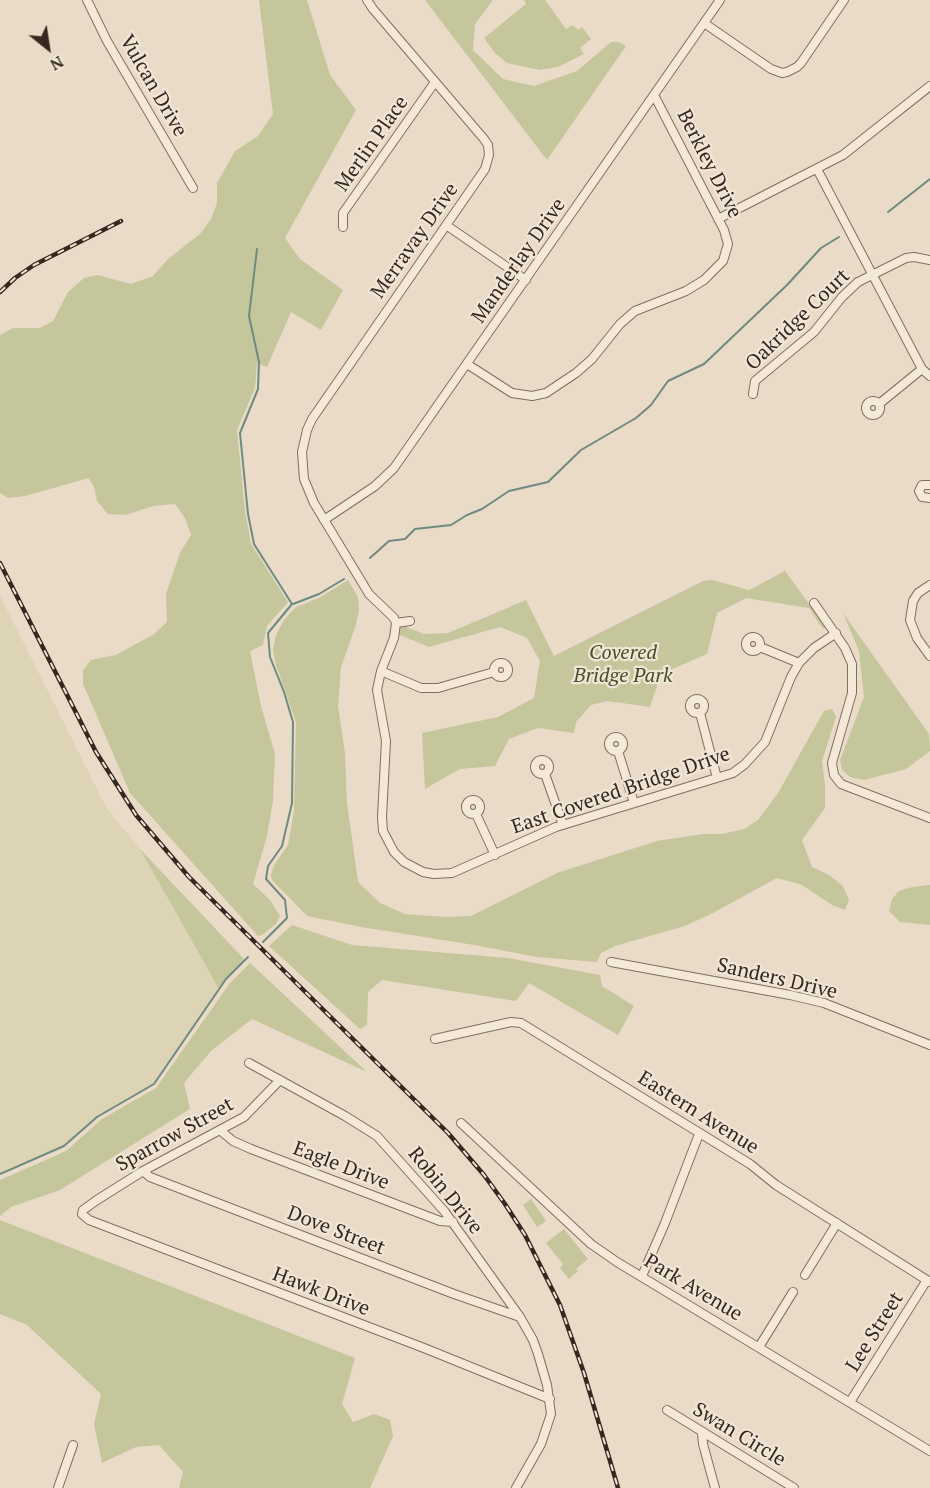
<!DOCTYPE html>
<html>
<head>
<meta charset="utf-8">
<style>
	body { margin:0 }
	#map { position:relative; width:930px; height:1488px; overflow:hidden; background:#e9dbc7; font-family:"PT Serif",serif }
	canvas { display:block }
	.north { position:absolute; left:18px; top:18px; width:60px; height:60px; -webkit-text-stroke:4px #f1e6d6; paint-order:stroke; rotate:150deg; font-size:16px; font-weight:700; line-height:24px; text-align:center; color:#342820 }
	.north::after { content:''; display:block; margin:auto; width:21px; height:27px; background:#342820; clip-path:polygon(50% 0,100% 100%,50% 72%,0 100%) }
</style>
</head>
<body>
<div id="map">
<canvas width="930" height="1488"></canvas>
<div class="north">N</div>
</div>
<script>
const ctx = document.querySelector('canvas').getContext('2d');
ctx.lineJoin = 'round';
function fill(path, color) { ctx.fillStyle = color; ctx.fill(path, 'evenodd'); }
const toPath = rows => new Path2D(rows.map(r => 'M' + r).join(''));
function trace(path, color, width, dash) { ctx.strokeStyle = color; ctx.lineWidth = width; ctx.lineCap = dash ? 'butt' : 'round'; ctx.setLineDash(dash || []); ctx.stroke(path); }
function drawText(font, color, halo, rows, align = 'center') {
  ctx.font = font + ' "PT Serif",serif'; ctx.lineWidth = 4.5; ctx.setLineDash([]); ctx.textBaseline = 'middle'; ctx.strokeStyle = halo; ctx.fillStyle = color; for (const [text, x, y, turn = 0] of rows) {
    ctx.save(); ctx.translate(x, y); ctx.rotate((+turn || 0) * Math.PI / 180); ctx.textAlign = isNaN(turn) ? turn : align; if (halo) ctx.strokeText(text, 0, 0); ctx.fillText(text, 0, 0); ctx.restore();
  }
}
fill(toPath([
	[0,596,107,809,140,849,219,989,154,1084,97,1117,64,1146,0,1174]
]), '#ddd3b5');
fill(toPath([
	[259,0,307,0,330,75,356,110,285,238,300,259,343,290,321,330,291,312,267,367,257,363,255,388,237,430,245,511,251,544,288,602,267,626,263,645,250,651,261,706,275,754,273,801,267,836,253,884,270,900,280,916,276,924,262,935,258,936,130,793,83,684,83,670,91,660,116,655,154,634,167,622,166,594,180,553,191,535,185,518,175,504,153,506,126,515,108,514,97,501,94,487,89,478,25,496,8,498,0,493,0,335,13,328,40,328,53,321,68,292,84,278,98,275,131,284,153,276,168,259,201,233,211,219,217,203,217,183,235,151,258,136,273,114],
	[425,0,493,0,475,24,473,50,503,79,534,86,577,71,611,42,618,42,626,46,547,160],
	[524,0,545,0,566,29,573,25,578,30,582,27,591,39,580,48,584,54,558,67,539,70,507,63,494,52,484,38,526,4],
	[785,571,826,627,823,629,809,608,746,598,717,613,707,654,661,674,650,707,607,701,591,705,576,722,574,733,538,728,509,739,495,766,460,769,425,789,422,733,498,717,534,698,540,661,527,638,500,627,429,647,395,633,396,623,424,634,448,633,526,600,554,656,703,581,712,580,749,590],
	[348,580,358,597,359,610,355,628,341,667,338,706,345,753,347,803,358,882,380,903,405,914,445,917,471,916,557,873,657,841,703,834,722,834,744,829,758,820,778,793,824,711,832,709,836,717,822,761,825,785,825,808,802,840,812,867,829,875,843,886,849,900,845,910,832,905,802,885,777,878,711,914,685,926,615,946,601,953,597,962,537,957,474,945,361,927,307,916,272,880,271,875,274,865,288,845,294,811,296,722,276,665,273,650,276,635,284,620,296,607,319,598],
	[843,613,929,734,930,751,906,769,864,780,850,777,842,770,840,760,864,697,859,651],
	[140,849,245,960,226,979,219,989],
	[930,885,930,925,900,922,889,911,892,899,899,891,912,887],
	[292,925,352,945,508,958,600,975,602,986,634,1006,618,1035,529,983,516,1001,382,980,368,992,367,1025,360,1029,269,946],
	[250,963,367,1072,252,1019,211,1051,184,1083,190,1109,60,1190,11,1207,0,1216,0,1180,66,1151,102,1119,156,1088,230,983],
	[531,1199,546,1221,537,1227,523,1205],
	[0,1220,355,1358,342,1404,353,1422,374,1414,390,1420,393,1436,370,1488,179,1488,183,1472,159,1445,136,1447,102,1463,94,1424,101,1394,27,1325,0,1314],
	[564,1229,588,1259,576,1269,578,1271,569,1279,560,1268,563,1264,546,1243]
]), '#c5c69c');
trace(toPath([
	[888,212,930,179],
	[257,249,249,316,259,362,258,389,240,433,248,514,254,544,292,604,268,633,270,657,284,692,293,722,292,803,282,846,268,866,266,879,285,900,287,918,263,942],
	[370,558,389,541,405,539,415,529,451,525,467,515,482,509,509,491,548,482,581,450,636,418,651,405,668,381,704,364,787,285,821,248,839,237],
	[293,604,319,594,344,579],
	[0,1174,64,1146,97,1117,154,1084,226,979,248,957]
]), '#6f8a81', 2);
const street = toPath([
	[87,0,107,41,193,188],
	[367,0,373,9,484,139,488,145,489,155,485,169,312,419,307,430,302,452,304,479,314,503,369,594,394,618,396,623,394,638,381,671,377,690,386,741,382,817,383,831,394,852,404,862,423,872,434,874,452,873,556,827,733,773,745,764,765,742,791,677,799,663,814,648,836,633],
	[704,23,771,69,782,73,787,72,797,67,801,63,844,0],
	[817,169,922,369,930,376],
	[718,219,843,155,930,86],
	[446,225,526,280],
	[343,227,343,213,435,82],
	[467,364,512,393,532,396,546,393,576,373,592,359,620,324,635,311,686,291,704,280,723,261,728,244,724,230,654,95],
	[753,394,755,381,814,332,842,297,858,282,906,258,914,257,930,260],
	'866 408a7 7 0 1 1 14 0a7 7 0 1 1-14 0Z',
	[879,404,922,369],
	[930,485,922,485,919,491,922,497,930,498],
	[324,520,375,486,394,468,720,0],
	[930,585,918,593,913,601,910,620,917,638,930,656],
	[814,603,845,648,852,664,852,693,832,763,834,775,841,784,930,818],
	[396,623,410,621],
	'746 644a7 7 0 1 1 14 0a7 7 0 1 1-14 0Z',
	[760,647,799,663],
	'494 670a7 7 0 1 1 14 0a7 7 0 1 1-14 0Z',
	[381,671,421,688,438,688,494,672],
	'690 706a7 7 0 1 1 14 0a7 7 0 1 1-14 0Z',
	[700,713,717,778],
	'609 744a7 7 0 1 1 14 0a7 7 0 1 1-14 0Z',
	[618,751,634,803],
	'535 767a7 7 0 1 1 14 0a7 7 0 1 1-14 0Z',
	[545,774,563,825],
	'466 807a7 7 0 1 1 14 0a7 7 0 1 1-14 0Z',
	[476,814,495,855],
	[611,962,790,995,824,1003,930,1045],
	[435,1039,511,1022,521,1023,750,1164,776,1185,930,1282],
	[249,1063,345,1116,377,1136,445,1212,520,1317,533,1340,538,1354,547,1385,551,1414,541,1444,516,1488],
	[280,1080,244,1117,143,1171,97,1200,83,1210,82,1214,89,1220,424,1348,550,1399],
	[461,1123,591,1244,617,1262,930,1451],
	[221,1131,233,1141,251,1149,440,1221,453,1222],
	[143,1171,150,1177,454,1294,520,1317],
	[805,1275,837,1223],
	[642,1276,665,1223,699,1134],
	[759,1347,793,1292],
	[850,1402,927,1280],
	[667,1410,794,1488],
	[702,1433,703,1444,715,1488],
	[58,1488,73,1445]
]);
trace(street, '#826e5f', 10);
trace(street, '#f4e9d9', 8);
const rail = toPath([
	[0,292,15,278,34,265,121,221],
	[0,563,96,752,136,815,189,877,448,1133,484,1175,505,1204,525,1235,560,1305,584,1373,618,1488]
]);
trace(rail, '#342820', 4.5);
trace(rail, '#f1e6d6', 2, [7]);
drawText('20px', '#342820', '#f1e6d6', [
	["Vulcan Drive",153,86,60],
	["Merlin Place",372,144,-55],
	["Berkley Drive",709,164,63],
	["Merravay Drive",415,241,-55],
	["Manderlay Drive",519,261,-55],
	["Oakridge Court",798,320,-44],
	["East Covered Bridge Drive",621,791,-19],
	["Sanders Drive",777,979,13],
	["Eastern Avenue",698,1113,32],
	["Sparrow Street",175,1135,-29],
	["Eagle Drive",341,1166,21],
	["Robin Drive",445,1191,51],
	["Dove Street",336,1231,21],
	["Park Avenue",693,1288,31],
	["Hawk Drive",321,1292,21],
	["Lee Street",875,1332,-58],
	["Swan Circle",739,1435,31]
]);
drawText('italic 20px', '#494e2a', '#f1e6d6', [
	["Covered",623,653],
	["Bridge Park",623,676]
]);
</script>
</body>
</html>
